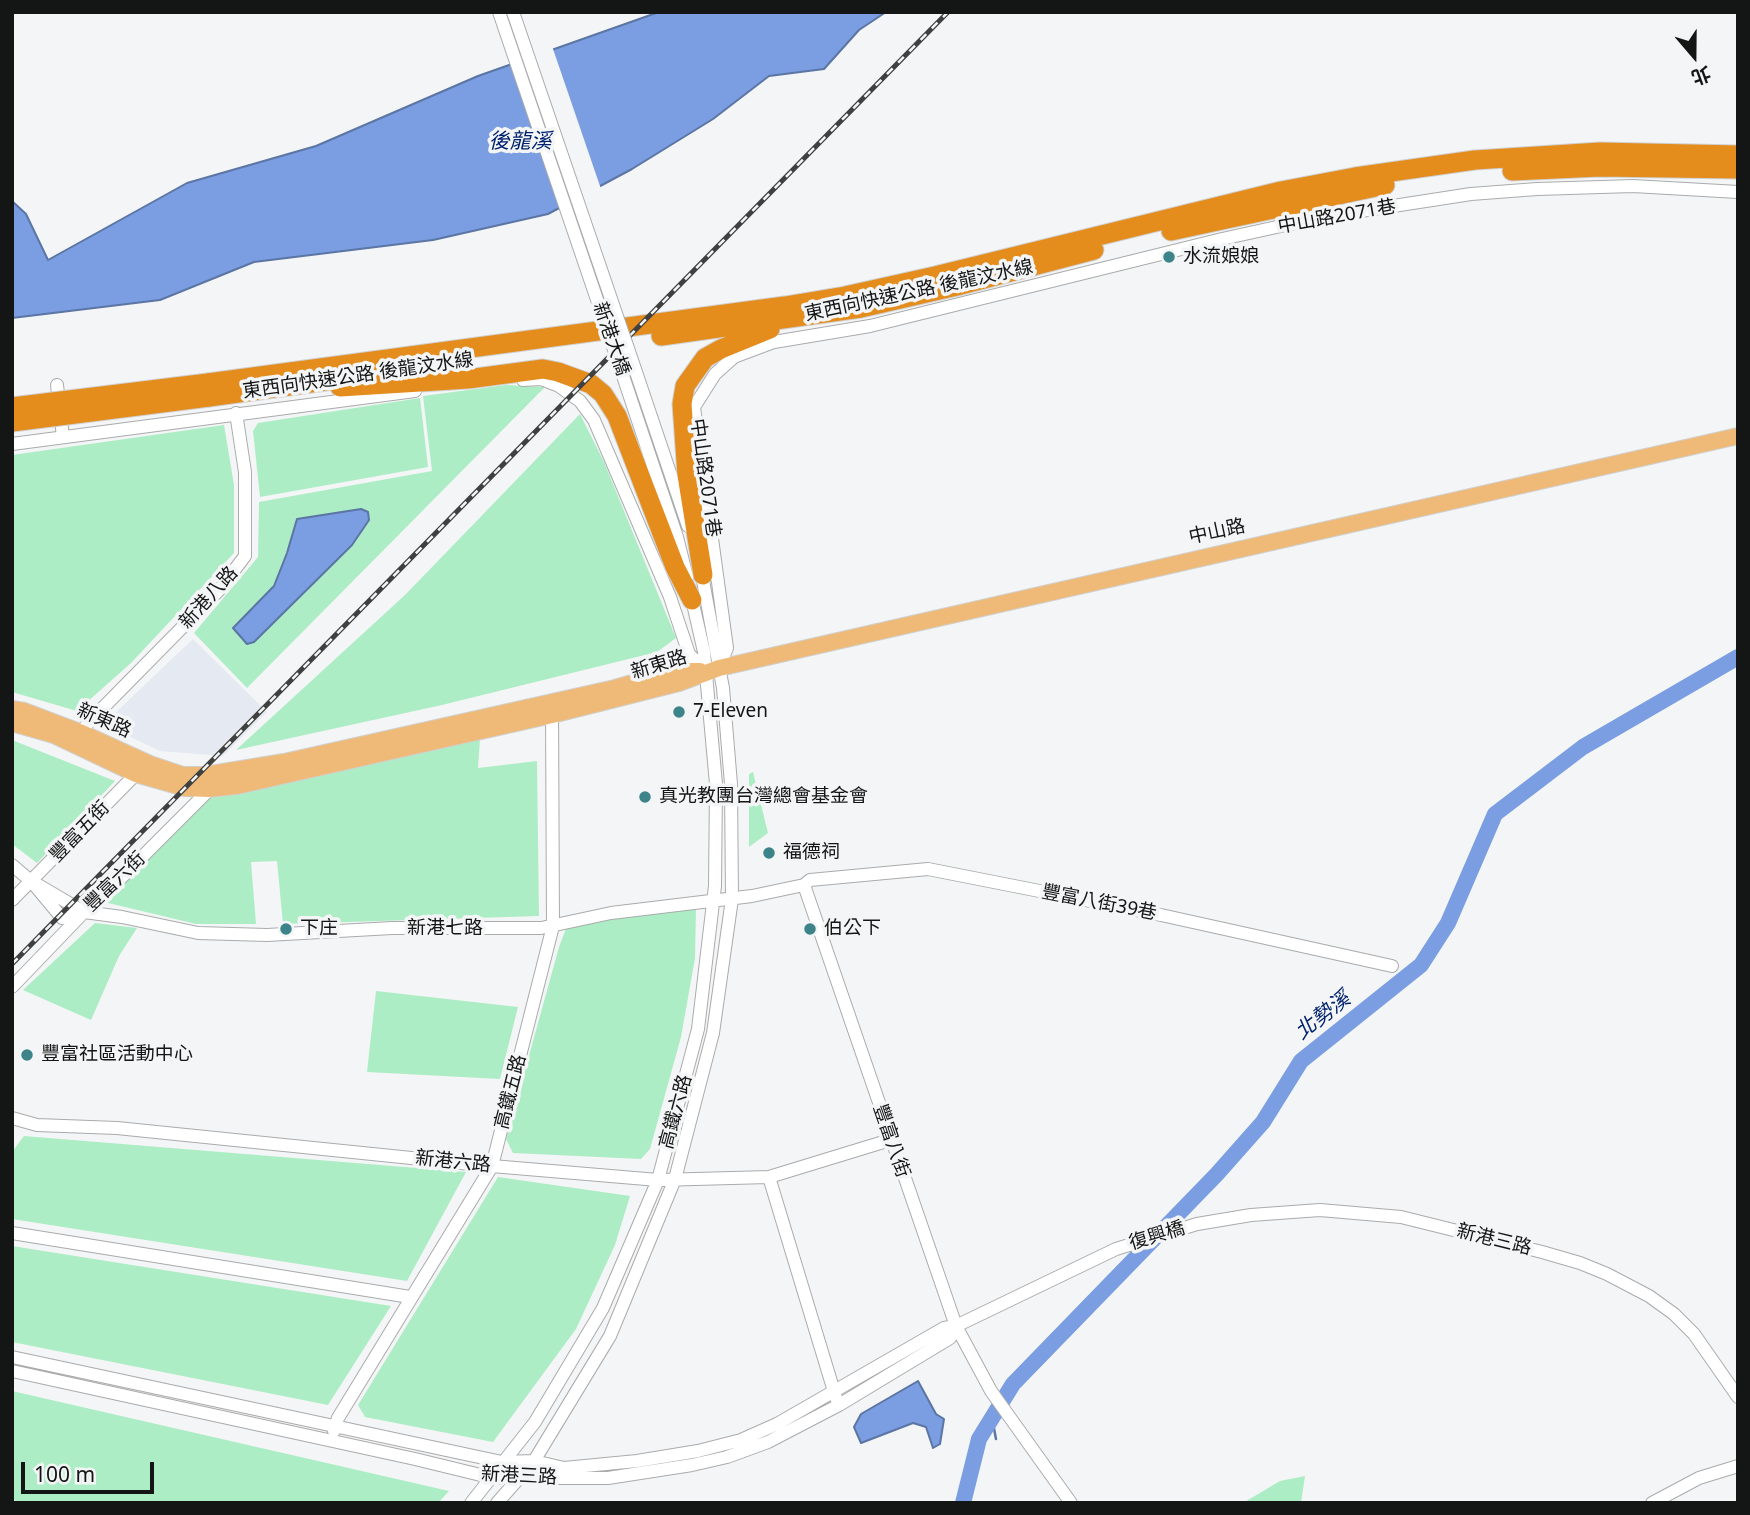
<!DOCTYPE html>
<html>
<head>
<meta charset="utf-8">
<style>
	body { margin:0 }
	#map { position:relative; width:1750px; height:1515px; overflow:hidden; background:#f4f5f6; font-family:"Noto Sans","Noto Sans TC",sans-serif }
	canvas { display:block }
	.frame { position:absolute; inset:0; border:14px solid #141515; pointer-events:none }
	.north { position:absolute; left:1659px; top:21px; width:70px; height:70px; -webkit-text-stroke:5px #f4f5f6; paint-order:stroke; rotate:160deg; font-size:19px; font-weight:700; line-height:28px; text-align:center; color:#141515 }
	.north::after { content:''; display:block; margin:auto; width:24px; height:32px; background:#141515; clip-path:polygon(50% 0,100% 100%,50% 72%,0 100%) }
	.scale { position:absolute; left:21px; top:1462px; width:133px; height:32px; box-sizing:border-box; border:4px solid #141515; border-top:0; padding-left:9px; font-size:21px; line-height:24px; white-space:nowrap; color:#141515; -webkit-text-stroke:5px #f4f5f6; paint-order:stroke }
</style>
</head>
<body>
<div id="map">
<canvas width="1750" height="1515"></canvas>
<div class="frame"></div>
<div class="north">北</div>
<div class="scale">100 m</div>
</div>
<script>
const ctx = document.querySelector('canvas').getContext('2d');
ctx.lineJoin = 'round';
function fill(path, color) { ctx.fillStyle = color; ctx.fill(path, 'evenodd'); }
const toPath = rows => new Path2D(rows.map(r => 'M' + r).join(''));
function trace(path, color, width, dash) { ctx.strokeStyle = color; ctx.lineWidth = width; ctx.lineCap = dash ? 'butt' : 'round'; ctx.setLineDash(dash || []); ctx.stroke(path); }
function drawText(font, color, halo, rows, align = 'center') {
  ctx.font = font + ' "Noto Sans","Noto Sans TC",sans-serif'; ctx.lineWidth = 7; ctx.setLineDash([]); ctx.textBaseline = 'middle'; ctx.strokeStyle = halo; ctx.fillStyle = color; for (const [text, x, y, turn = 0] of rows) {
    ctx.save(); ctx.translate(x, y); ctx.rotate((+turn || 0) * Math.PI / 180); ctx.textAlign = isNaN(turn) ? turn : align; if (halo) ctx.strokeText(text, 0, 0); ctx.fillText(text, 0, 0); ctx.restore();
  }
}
fill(toPath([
	[193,639,267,712,223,756,160,751,111,728,114,714]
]), '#e5eaf2');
fill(toPath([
	[506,385,545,387,247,688,194,633,258,557,259,502,432,471,423,396],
	[420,398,428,467,260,497,253,431,258,423],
	[580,414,604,462,676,638,657,652,442,705,236,750,405,595],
	[224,425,234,485,234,553,131,663,77,711,12,692,12,455],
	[480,739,478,768,537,761,539,916,283,924,277,861,251,862,256,924,196,924,104,902,211,797,296,781],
	[12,740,115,781,37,863,12,844],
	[753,772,768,833,749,847,749,774],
	[671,909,696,909,695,958,681,1037,650,1149,641,1159,513,1153,506,1139,559,947,567,926],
	[95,923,137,928,119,956,91,1020,23,990],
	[376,991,518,1007,500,1079,367,1072],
	[24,1136,466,1172,407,1281,12,1219,12,1152],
	[498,1177,630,1196,615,1245,576,1329,493,1442,365,1417,358,1405],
	[12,1246,391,1306,328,1405,12,1342],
	[12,1391,449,1491,438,1503,17,1503,12,1497],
	[1305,1476,1301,1503,1243,1503,1280,1481]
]), '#adedc5');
const water = toPath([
	[659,12,886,12,859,30,824,69,769,76,713,119,632,169,548,214,433,240,254,262,160,300,12,318,12,201,26,214,48,260,187,183,316,146,478,76,659,12],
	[361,509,368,512,369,520,352,545,254,642,247,644,233,628,274,586,287,553,297,519,361,509],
	[918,1381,936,1414,944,1419,940,1444,933,1448,926,1427,913,1423,861,1443,854,1427,861,1414,918,1381]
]);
fill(water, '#7a9ee1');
trace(water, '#5b75a4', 2);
fill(toPath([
	[552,46,601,189,571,205,522,57]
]), '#f4f5f6');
trace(toPath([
	[992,1418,996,1439]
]), '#5b75a4', 2.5);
trace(toPath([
	[963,1503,979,1439,1013,1384,1217,1174,1263,1122,1301,1061,1421,965,1448,923,1495,814,1583,747,1738,657]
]), '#7a9ee1', 16);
const minor = toPath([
	[635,369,688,526],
	[622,373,677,537,687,577],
	[523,380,541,379,559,386,580,401,594,420,670,597,689,654,706,671],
	[57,385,63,437],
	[12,444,415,391],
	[719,668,727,648,694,407,715,374,734,357,774,342,870,326,1222,239,1322,217,1471,194,1537,189,1633,186,1738,192],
	[80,738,87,724,220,589,245,556,245,472,236,413],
	[12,865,32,882,62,918,84,912,122,917,198,933,267,935,392,928,541,928,611,913,752,896,804,885,810,880,928,869,1161,915,1392,966],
	[38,885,84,912],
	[804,885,956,1326,991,1391,1071,1503],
	[12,900,136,774,137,767],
	[12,987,84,912,96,903,205,794,209,781],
	[12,1118,37,1125,117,1128,480,1165,658,1180,769,1177,890,1140],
	[769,1177,836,1398],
	[12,1233,410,1297],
	[12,1357,502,1462,534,1461,564,1468,637,1461,698,1451,741,1440,777,1424,944,1328,956,1326,1116,1249,1197,1224,1251,1215,1320,1210,1401,1217,1542,1252,1580,1263,1607,1274,1649,1296,1674,1314,1694,1334,1738,1397],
	[12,1371,415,1459,493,1478,608,1478,692,1465,727,1457,768,1442,839,1405,950,1338,956,1326],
	[334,1431,338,1418,492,1166,553,926,552,706],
	[471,1503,535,1422,603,1308,658,1180,698,1029,715,886,716,784,704,652,691,595],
	[497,1503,534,1461,610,1336,675,1179,713,1033,732,899,731,784,723,688,701,570],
	[1652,1503,1699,1478,1738,1466]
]);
const major = toPath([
	[12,709,24,711,82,733,150,764,183,775,205,775,284,762,615,688,674,671,700,671],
	[12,723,54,735,136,774,185,788,208,789,237,786,552,715,679,683,719,668,1738,436]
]);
const highway = toPath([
	[1512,171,1600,167,1738,169],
	[1171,231,1385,185],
	[661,336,861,308,957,286,1094,250],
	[208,383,785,306,845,296,935,276,1281,191,1355,177,1475,160,1600,152,1738,155],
	[340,387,468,379,543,369,558,372,591,384,603,394,617,416,675,567,692,600],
	[209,397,354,377],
	[703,575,687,475,682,404,685,386,705,358,721,349,770,329]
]);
trace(minor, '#aaabac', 14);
trace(major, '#d0d0d0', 18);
trace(highway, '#d0d0d0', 21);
trace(minor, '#fff', 12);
trace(major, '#efba77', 16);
trace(highway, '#e48c1c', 19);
const rail = toPath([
	[12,964,948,12]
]);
trace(rail, '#3f4040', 5);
trace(rail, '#f4f5f6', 2.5, [8]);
const minorBridge = toPath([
	[499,12,622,373],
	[513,12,635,369]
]);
const highwayBridge = toPath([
	[12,407,208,383],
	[12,422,209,397]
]);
trace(minorBridge, '#aaabac', 14, []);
trace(highwayBridge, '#d0d0d0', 21, []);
trace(minorBridge, '#fff', 12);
trace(highwayBridge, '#e48c1c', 19);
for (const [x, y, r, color] of [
	[1169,257,7,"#3c838a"],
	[679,712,7,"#3c838a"],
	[645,797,7,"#3c838a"],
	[769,853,7,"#3c838a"],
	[286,929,7,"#3c838a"],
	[810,929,7,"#3c838a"],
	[27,1055,7,"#3c838a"]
]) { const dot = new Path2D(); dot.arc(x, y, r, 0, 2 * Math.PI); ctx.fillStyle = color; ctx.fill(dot); trace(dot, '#f4f5f6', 2.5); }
drawText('19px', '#141515', '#f4f5f6', [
	["中山路2071巷",1337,217,-10],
	["東西向快速公路 後龍汶水線",919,291,-12],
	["新港大橋",611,339,71],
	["東西向快速公路 後龍汶水線",358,376,-8],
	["中山路2071巷",705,478,82],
	["中山路",1217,532,-12],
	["新港八路",209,598,-48],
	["新東路",659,665,-17],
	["新東路",104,721,24],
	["豐富五街",80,832,-46],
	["豐富六街",115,882,-44],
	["豐富八街39巷",1099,903,11],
	["新港七路",445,929],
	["高鐵五路",511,1092,-76],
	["高鐵六路",676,1112,-75],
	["豐富八街",891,1141,71],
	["新港六路",453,1162,6],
	["復興橋",1157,1236,-17],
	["新港三路",1494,1240,14],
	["新港三路",519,1476,3]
]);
drawText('19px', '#141515', '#f4f5f6', [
	["水流娘娘",1183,257],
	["7-Eleven",693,712],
	["真光教團台灣總會基金會",659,797],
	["福德祠",783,853],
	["下庄",300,929],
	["伯公下",824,929],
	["豐富社區活動中心",41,1055]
], 'left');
drawText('italic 21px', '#00226e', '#f4f5f6', [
	["後龍溪",520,142],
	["北勢溪",1323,1016,-38]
]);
</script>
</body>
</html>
